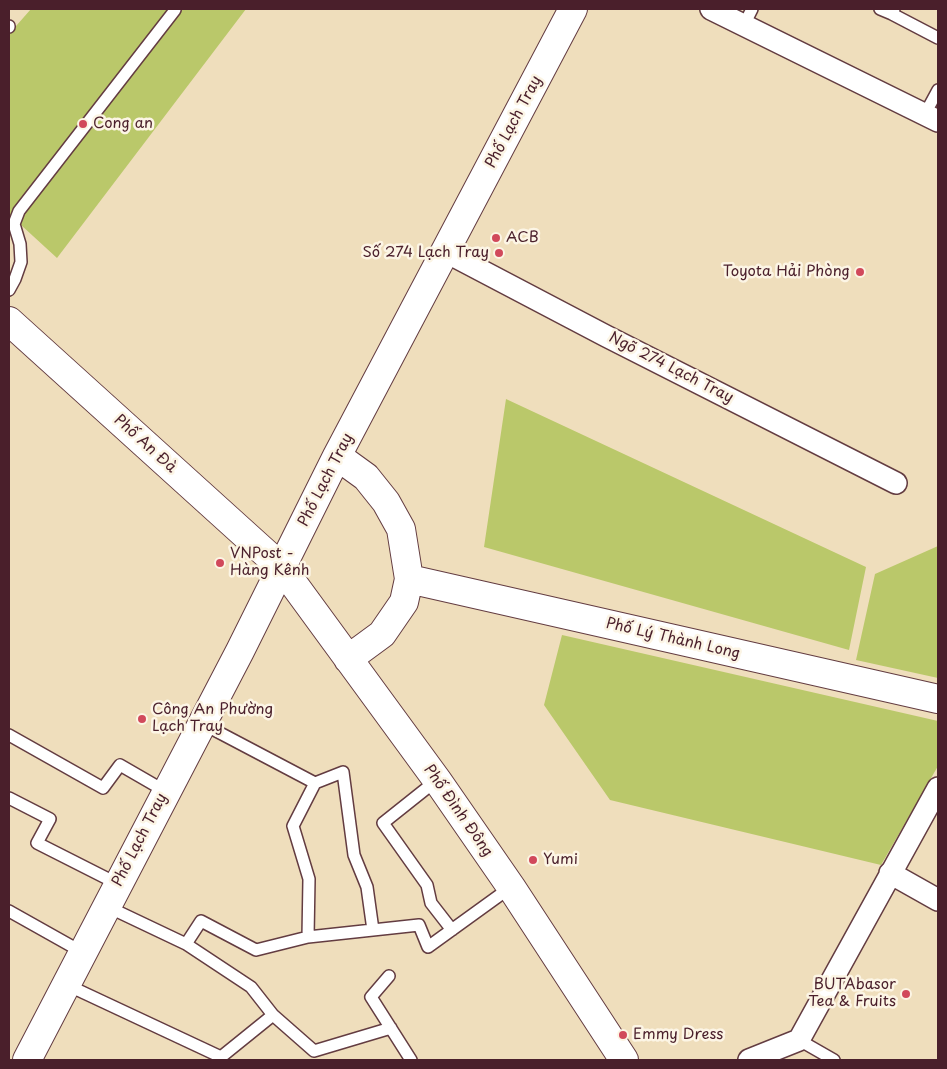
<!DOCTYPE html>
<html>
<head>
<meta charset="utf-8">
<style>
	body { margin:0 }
	#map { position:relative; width:947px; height:1069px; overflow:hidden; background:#efdebc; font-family:"Playpen Sans",sans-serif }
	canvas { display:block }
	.frame { position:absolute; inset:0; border:10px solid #4a1f2b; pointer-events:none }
</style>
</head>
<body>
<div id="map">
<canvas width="947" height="1069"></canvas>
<div class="frame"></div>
</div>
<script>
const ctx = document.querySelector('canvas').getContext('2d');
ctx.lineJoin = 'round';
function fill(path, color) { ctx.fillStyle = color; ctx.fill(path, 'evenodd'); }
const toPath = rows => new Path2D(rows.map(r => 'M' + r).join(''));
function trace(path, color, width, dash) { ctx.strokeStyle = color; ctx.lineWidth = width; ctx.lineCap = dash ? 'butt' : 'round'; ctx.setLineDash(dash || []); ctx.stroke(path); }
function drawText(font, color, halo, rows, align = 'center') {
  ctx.font = font + ' "Playpen Sans",sans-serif'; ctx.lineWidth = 5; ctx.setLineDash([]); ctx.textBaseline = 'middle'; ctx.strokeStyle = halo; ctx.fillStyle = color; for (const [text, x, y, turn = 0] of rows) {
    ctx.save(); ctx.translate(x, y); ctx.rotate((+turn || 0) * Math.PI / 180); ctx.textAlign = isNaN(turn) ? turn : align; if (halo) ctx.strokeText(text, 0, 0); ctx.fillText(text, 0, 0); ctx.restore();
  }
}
fill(toPath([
	[31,9,246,9,57,258,9,214,9,34],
	[506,399,866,567,849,650,484,547],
	[938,546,938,678,856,660,875,574],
	[562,635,938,721,938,766,881,865,610,800,544,705]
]), '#bac86a');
const lane = toPath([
	[880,9,892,14,894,9],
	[892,14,938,38],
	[744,25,752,9],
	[9,26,9,27],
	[925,114,938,90],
	[9,290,15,279,21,262,20,244,14,224,19,211,175,10],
	[201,723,315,783,293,826,309,879,308,937],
	[9,735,103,788,120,765,165,791],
	[437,780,383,823,427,885,431,903,452,930],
	[315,783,343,772,354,855,367,887,373,930],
	[9,798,50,819,37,843,118,884],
	[106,906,186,944,201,921,256,950,308,937,419,925,428,947,511,887],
	[9,911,82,952],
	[186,944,251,987,273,1015,314,1051,391,1028],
	[389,976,371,997,411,1060],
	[65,984,221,1057,273,1015],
	[799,1040,834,1060]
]);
const street = toPath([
	[711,9,938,121],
	[446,252,606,336,896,483],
	[890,873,938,900],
	[749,1060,799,1040,938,788]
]);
const secondary = toPath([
	[9,321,282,568,437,780,511,887,624,1060],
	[337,456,366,477,386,502,401,529,409,579,404,602,382,634,348,659],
	[409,579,938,699],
	[27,1060,240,651,337,456,573,9]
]);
trace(lane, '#633c41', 14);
trace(street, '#633c41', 24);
trace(secondary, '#633c41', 30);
trace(lane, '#fff', 11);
trace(street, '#fff', 21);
trace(secondary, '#fff', 28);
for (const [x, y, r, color] of [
	[83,124,5,"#d1495b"],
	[496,238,5,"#d1495b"],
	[499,253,5,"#d1495b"],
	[860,272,5,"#d1495b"],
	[220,563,5,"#d1495b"],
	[142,719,5,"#d1495b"],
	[533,860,5,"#d1495b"],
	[906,994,5,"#d1495b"],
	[623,1035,5,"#d1495b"]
]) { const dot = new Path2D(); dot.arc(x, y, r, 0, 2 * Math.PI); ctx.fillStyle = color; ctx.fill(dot); trace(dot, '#fcf5e5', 2); }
drawText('15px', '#4a1f2b', '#fcf5e5', [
	["Phố Lạch Tray",514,122,-62],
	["Ngõ 274 Lạch Tray",671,368,27],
	["Phố An Đà",145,444,42],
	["Phố Lạch Tray",326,480,-63],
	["Phố Lý Thành Long",673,639,13],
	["Phố Đình Đông",458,811,55],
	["Phố Lạch Tray",140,840,-63]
]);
drawText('15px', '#4a1f2b', '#fcf5e5', [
	["Cong an",93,124],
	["ACB",506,238],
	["Số 274 Lạch Tray",489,253,"right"],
	["Toyota Hải Phòng",850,272,"right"],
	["VNPost -",230,554],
	["Hàng Kênh",230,571],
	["Công An Phường",152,710],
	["Lạch Tray",152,727],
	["Yumi",543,860],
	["BUTAbasor",896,985,"right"],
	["Tea & Fruits",896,1002,"right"],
	["Emmy Dress",633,1035]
], 'left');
</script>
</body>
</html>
